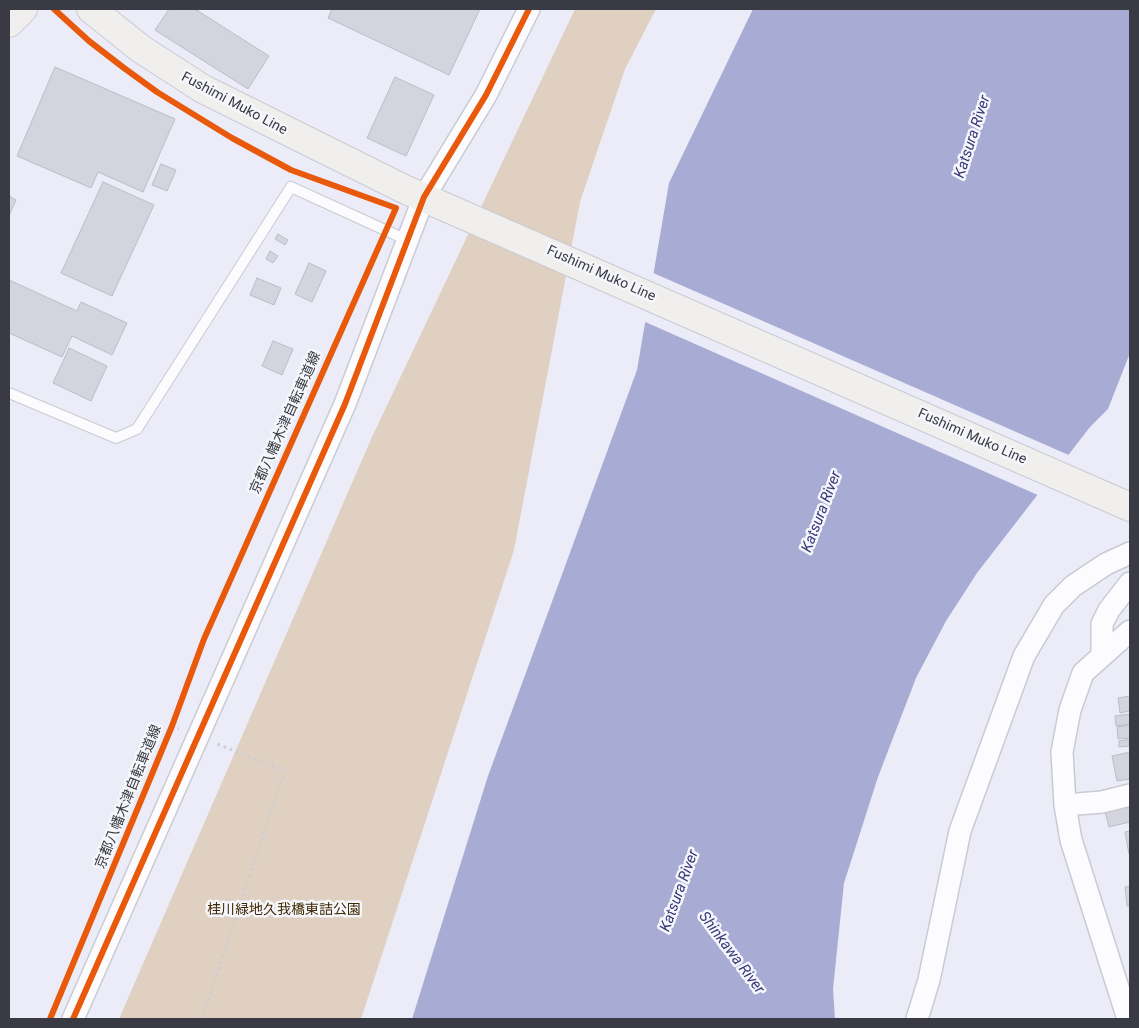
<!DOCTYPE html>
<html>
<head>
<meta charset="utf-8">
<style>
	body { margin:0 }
	#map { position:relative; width:1139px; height:1028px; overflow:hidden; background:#ebecf7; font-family:Roboto,sans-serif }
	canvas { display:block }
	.frame { position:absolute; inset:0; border:10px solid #393a43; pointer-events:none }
</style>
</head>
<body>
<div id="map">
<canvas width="1139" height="1028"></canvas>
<div class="frame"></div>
</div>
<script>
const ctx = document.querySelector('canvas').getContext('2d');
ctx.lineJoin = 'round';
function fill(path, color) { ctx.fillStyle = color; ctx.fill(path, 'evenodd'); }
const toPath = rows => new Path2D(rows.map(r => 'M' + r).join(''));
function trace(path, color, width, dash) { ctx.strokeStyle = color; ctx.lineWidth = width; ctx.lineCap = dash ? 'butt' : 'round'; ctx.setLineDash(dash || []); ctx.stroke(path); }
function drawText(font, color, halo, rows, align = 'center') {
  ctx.font = font + ' Roboto,"Noto Sans JP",sans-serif'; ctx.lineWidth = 5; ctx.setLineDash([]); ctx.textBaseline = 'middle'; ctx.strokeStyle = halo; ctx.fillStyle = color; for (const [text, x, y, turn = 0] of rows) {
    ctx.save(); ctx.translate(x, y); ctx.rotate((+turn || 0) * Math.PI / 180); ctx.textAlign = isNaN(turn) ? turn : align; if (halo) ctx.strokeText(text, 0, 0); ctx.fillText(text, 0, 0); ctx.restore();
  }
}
fill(toPath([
	[575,9,656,9,625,69,580,202,514,550,361,1019,119,1019,372,437]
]), '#e0d0c1');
fill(toPath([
	[753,9,1130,9,1130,353,1108,409,1090,427,977,573,946,621,916,678,878,777,844,883,833,989,835,1019,412,1019,488,776,637,370,669,183]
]), '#a8acd4');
fill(toPath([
	[651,272,1071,456,1040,496,643,321]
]), '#ebecf7');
const building = toPath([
	[169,9,195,9,269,56,248,89,155,30,169,9],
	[332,9,480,9,449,75,328,18,332,9],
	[55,67,175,119,143,192,98,172,91,188,17,156,55,67],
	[395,77,434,95,406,156,367,138,395,77],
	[161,164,176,170,167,191,152,185,161,164],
	[103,182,154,205,112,296,61,273,103,182],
	[9,196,16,200,9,216,9,196],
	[278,234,288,240,285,245,275,239,278,234],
	[270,251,278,256,273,263,266,259,270,251],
	[309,263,326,271,312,302,295,294,309,263],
	[257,278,281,288,274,305,250,295,257,278],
	[9,280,77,311,81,302,127,323,112,355,72,336,62,357,9,333,9,280],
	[273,341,293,349,282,375,262,366,273,341],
	[69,348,107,366,91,401,53,383,69,348],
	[1130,696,1130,711,1120,713,1118,698,1130,696],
	[1130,714,1130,724,1116,726,1115,716,1130,714],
	[1130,725,1130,738,1118,739,1117,727,1130,725],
	[1130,739,1130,746,1119,747,1119,741,1130,739],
	[1130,752,1130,779,1117,781,1112,756,1130,752],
	[1130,805,1130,822,1109,827,1105,811,1130,805],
	[1130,831,1130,853,1129,854,1125,832,1130,831],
	[1130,886,1130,906,1127,906,1125,887,1130,886]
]);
fill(building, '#d3d4de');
trace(building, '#bbbcc6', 1);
const lane = toPath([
	[9,393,116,438,137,429,291,187,407,240]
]);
const street = toPath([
	[1102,655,1102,624,1109,610,1130,583],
	[1065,805,1102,802,1130,795],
	[73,1019,345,404,424,197,486,95,529,9],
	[917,1019,929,980,960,831,1024,656,1054,605,1073,586,1106,564,1130,553],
	[1128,1019,1071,840,1065,805,1062,752,1070,710,1083,673,1130,631]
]);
const secondary = toPath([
	[91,9,141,49,203,89,404,189,1130,507],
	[9,23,23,9]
]);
trace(lane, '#c9cad3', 12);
trace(street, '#c9cad3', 24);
trace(secondary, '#c9cad3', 30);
trace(toPath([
	[172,726,179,729],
	[202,1019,285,771,217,744]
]), '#cdced2', 3, [2.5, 4]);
trace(lane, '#fcfcfe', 10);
trace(street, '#fcfcfe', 21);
trace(secondary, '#f0efee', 28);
trace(toPath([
	[50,1019,172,726,204,639,396,208,291,170,232,138,157,92,124,68,89,41,54,9],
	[73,1019,345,404,424,197,486,95,529,9]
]), '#e8590c', 6);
drawText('14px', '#393a43', '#f6f7fc', [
	["Fushimi Muko Line",234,104,28],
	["Fushimi Muko Line",601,274,24],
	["京都八幡木津自転車道線",286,423,-66],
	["Fushimi Muko Line",972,437,24],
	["京都八幡木津自転車道線",129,797,-68]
]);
drawText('14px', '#412800', '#f6f7fc', [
	["桂川緑地久我橋東詰公園",284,910]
]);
drawText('italic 15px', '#363777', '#f6f7fc', [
	["Katsura River",973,137,-72],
	["Katsura River",822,512,-69],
	["Katsura River",680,891,-70],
	["Shinkawa River",731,953,53]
]);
</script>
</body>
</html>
